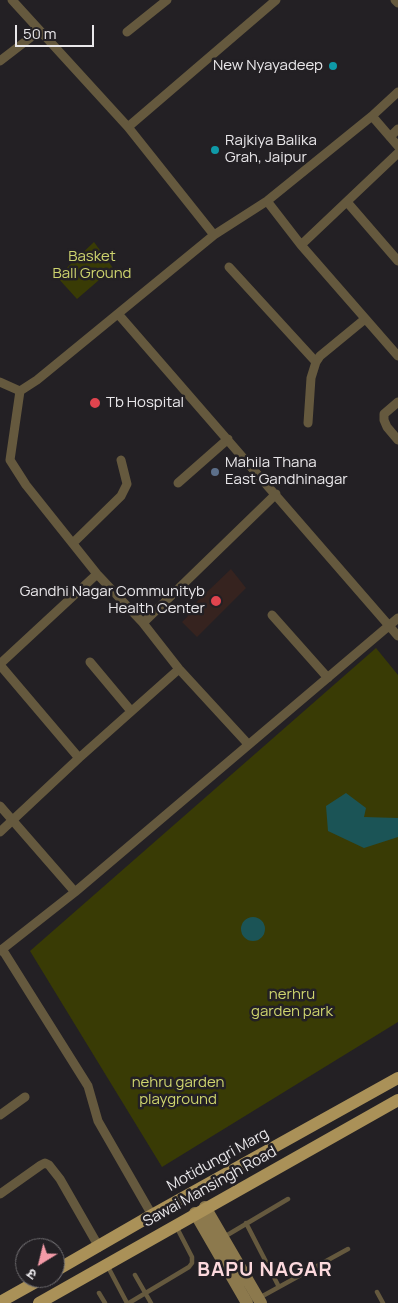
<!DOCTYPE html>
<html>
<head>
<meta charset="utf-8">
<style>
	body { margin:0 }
	#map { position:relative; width:398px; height:1303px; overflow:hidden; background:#232024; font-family:Manrope,"Noto Sans Devanagari",sans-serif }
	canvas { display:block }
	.north { position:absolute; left:15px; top:1238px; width:50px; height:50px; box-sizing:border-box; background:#232024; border:1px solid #727073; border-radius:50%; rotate:216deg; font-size:14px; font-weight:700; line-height:20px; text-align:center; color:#e9e7ea }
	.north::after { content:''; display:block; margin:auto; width:18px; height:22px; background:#f39aa7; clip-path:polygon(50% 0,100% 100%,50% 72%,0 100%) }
	.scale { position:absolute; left:15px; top:25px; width:79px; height:22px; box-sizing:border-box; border:2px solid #e9e7ea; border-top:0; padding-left:6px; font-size:15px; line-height:18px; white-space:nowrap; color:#e9e7ea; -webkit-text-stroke:4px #232024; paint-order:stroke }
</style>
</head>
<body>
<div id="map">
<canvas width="398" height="1303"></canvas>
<div class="north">उ</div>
<div class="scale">50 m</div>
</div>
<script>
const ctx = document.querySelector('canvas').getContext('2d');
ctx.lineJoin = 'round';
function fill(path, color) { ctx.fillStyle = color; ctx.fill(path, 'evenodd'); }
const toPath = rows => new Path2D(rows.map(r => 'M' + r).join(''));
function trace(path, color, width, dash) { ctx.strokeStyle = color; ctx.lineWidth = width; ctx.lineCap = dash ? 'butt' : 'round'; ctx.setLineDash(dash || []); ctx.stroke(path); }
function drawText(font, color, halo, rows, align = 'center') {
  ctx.font = font + ' Manrope,sans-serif'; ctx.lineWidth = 5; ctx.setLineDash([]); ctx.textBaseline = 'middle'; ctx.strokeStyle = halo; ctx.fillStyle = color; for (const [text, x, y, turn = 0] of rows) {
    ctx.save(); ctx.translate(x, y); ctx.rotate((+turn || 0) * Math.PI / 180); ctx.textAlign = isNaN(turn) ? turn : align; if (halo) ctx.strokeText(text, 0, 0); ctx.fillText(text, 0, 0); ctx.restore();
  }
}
fill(toPath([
	[231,569,246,588,197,637,182,622,188,616,185,613]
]), '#36231f');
fill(toPath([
	[94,242,113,268,77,299,57,277],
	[376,648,398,675,398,1022,162,1167,30,951]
]), '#393b05');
fill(toPath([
	[346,793,366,808,364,817,398,818,398,837,364,848,328,831,326,806],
	'241 929a12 12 0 1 1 24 0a12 12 0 1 1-24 0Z'
]), '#1b5456');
trace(toPath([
	[246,1223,279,1287],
	[224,1237,288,1199],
	[108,1267,127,1303],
	[135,1275,151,1303],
	[377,1292,383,1303],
	[99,1293,105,1303],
	[259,1298,348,1249],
	[129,1303,189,1267,192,1263,192,1257,177,1228]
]), '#65593e', 4.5);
trace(toPath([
	[395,0,398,3],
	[127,32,167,0],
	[0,61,39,31],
	[372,116,398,146],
	[128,127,276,0],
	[390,137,398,129],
	[267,201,301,245,398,356],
	[347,202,398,261],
	[214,235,267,201,372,116,398,92],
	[301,245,398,153],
	[229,267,316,362],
	[119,315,398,636],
	[0,382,20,391,37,380,214,235,128,127,12,0],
	[20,391,10,460,26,485,97,574,143,623,179,669,248,744],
	[398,402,384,414,384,420,387,427,398,440],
	[308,423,311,378,316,362,320,356,365,319],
	[178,483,228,439],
	[73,543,121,496,127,484,121,460],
	[272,615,328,678],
	[143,623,276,494],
	[90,662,131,711],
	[0,664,97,574],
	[0,665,79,758],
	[0,806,75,892],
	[0,832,79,758,179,669],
	[2,949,88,1086,98,1121,152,1215],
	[0,951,75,892,398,618],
	[0,1115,25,1097],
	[0,1194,41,1165,45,1163,49,1165,60,1179,99,1247]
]), '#65593e', 9);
trace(toPath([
	[205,1207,261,1303],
	[195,1213,247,1303]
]), '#8c794d', 12);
trace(toPath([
	[55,1271,152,1215,398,1078],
	[0,1302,43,1278],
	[39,1303,398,1100]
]), '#aa9158', 12);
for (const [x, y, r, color] of [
	[333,66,5,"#0f9aa8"],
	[215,150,5,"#0f9aa8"],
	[95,403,6,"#e0444e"],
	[215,472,5,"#5c6f8a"],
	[216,601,6,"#e0444e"]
]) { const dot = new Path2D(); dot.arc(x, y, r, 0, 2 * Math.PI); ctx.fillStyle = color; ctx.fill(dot); trace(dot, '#232024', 2); }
drawText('15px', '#e9e7ea', '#232024', [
	["New Nyayadeep",323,66,"right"],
	["Rajkiya Balika",225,141],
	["Grah, Jaipur",225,158],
	["Tb Hospital",106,403],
	["Mahila Thana",225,463],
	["East Gandhinagar",225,480],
	["Gandhi Nagar Communityb",205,592,"right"],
	["Health Center",205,609,"right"]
], 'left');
drawText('15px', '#ced46e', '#232024', [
	["Basket",92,257],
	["Ball Ground",92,274],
	["nerhru",292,995],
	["garden park",292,1012],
	["nehru garden",178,1083],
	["playground",178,1100]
]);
drawText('15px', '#e9e7ea', '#232024', [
	["Motidungri Marg",218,1160,-29],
	["Sawai Mansingh Road",210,1187,-29]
]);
ctx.letterSpacing = '1px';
drawText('bold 20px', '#fcd9dd', '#232024', [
	["BAPU NAGAR",265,1270]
]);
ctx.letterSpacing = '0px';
</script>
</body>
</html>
